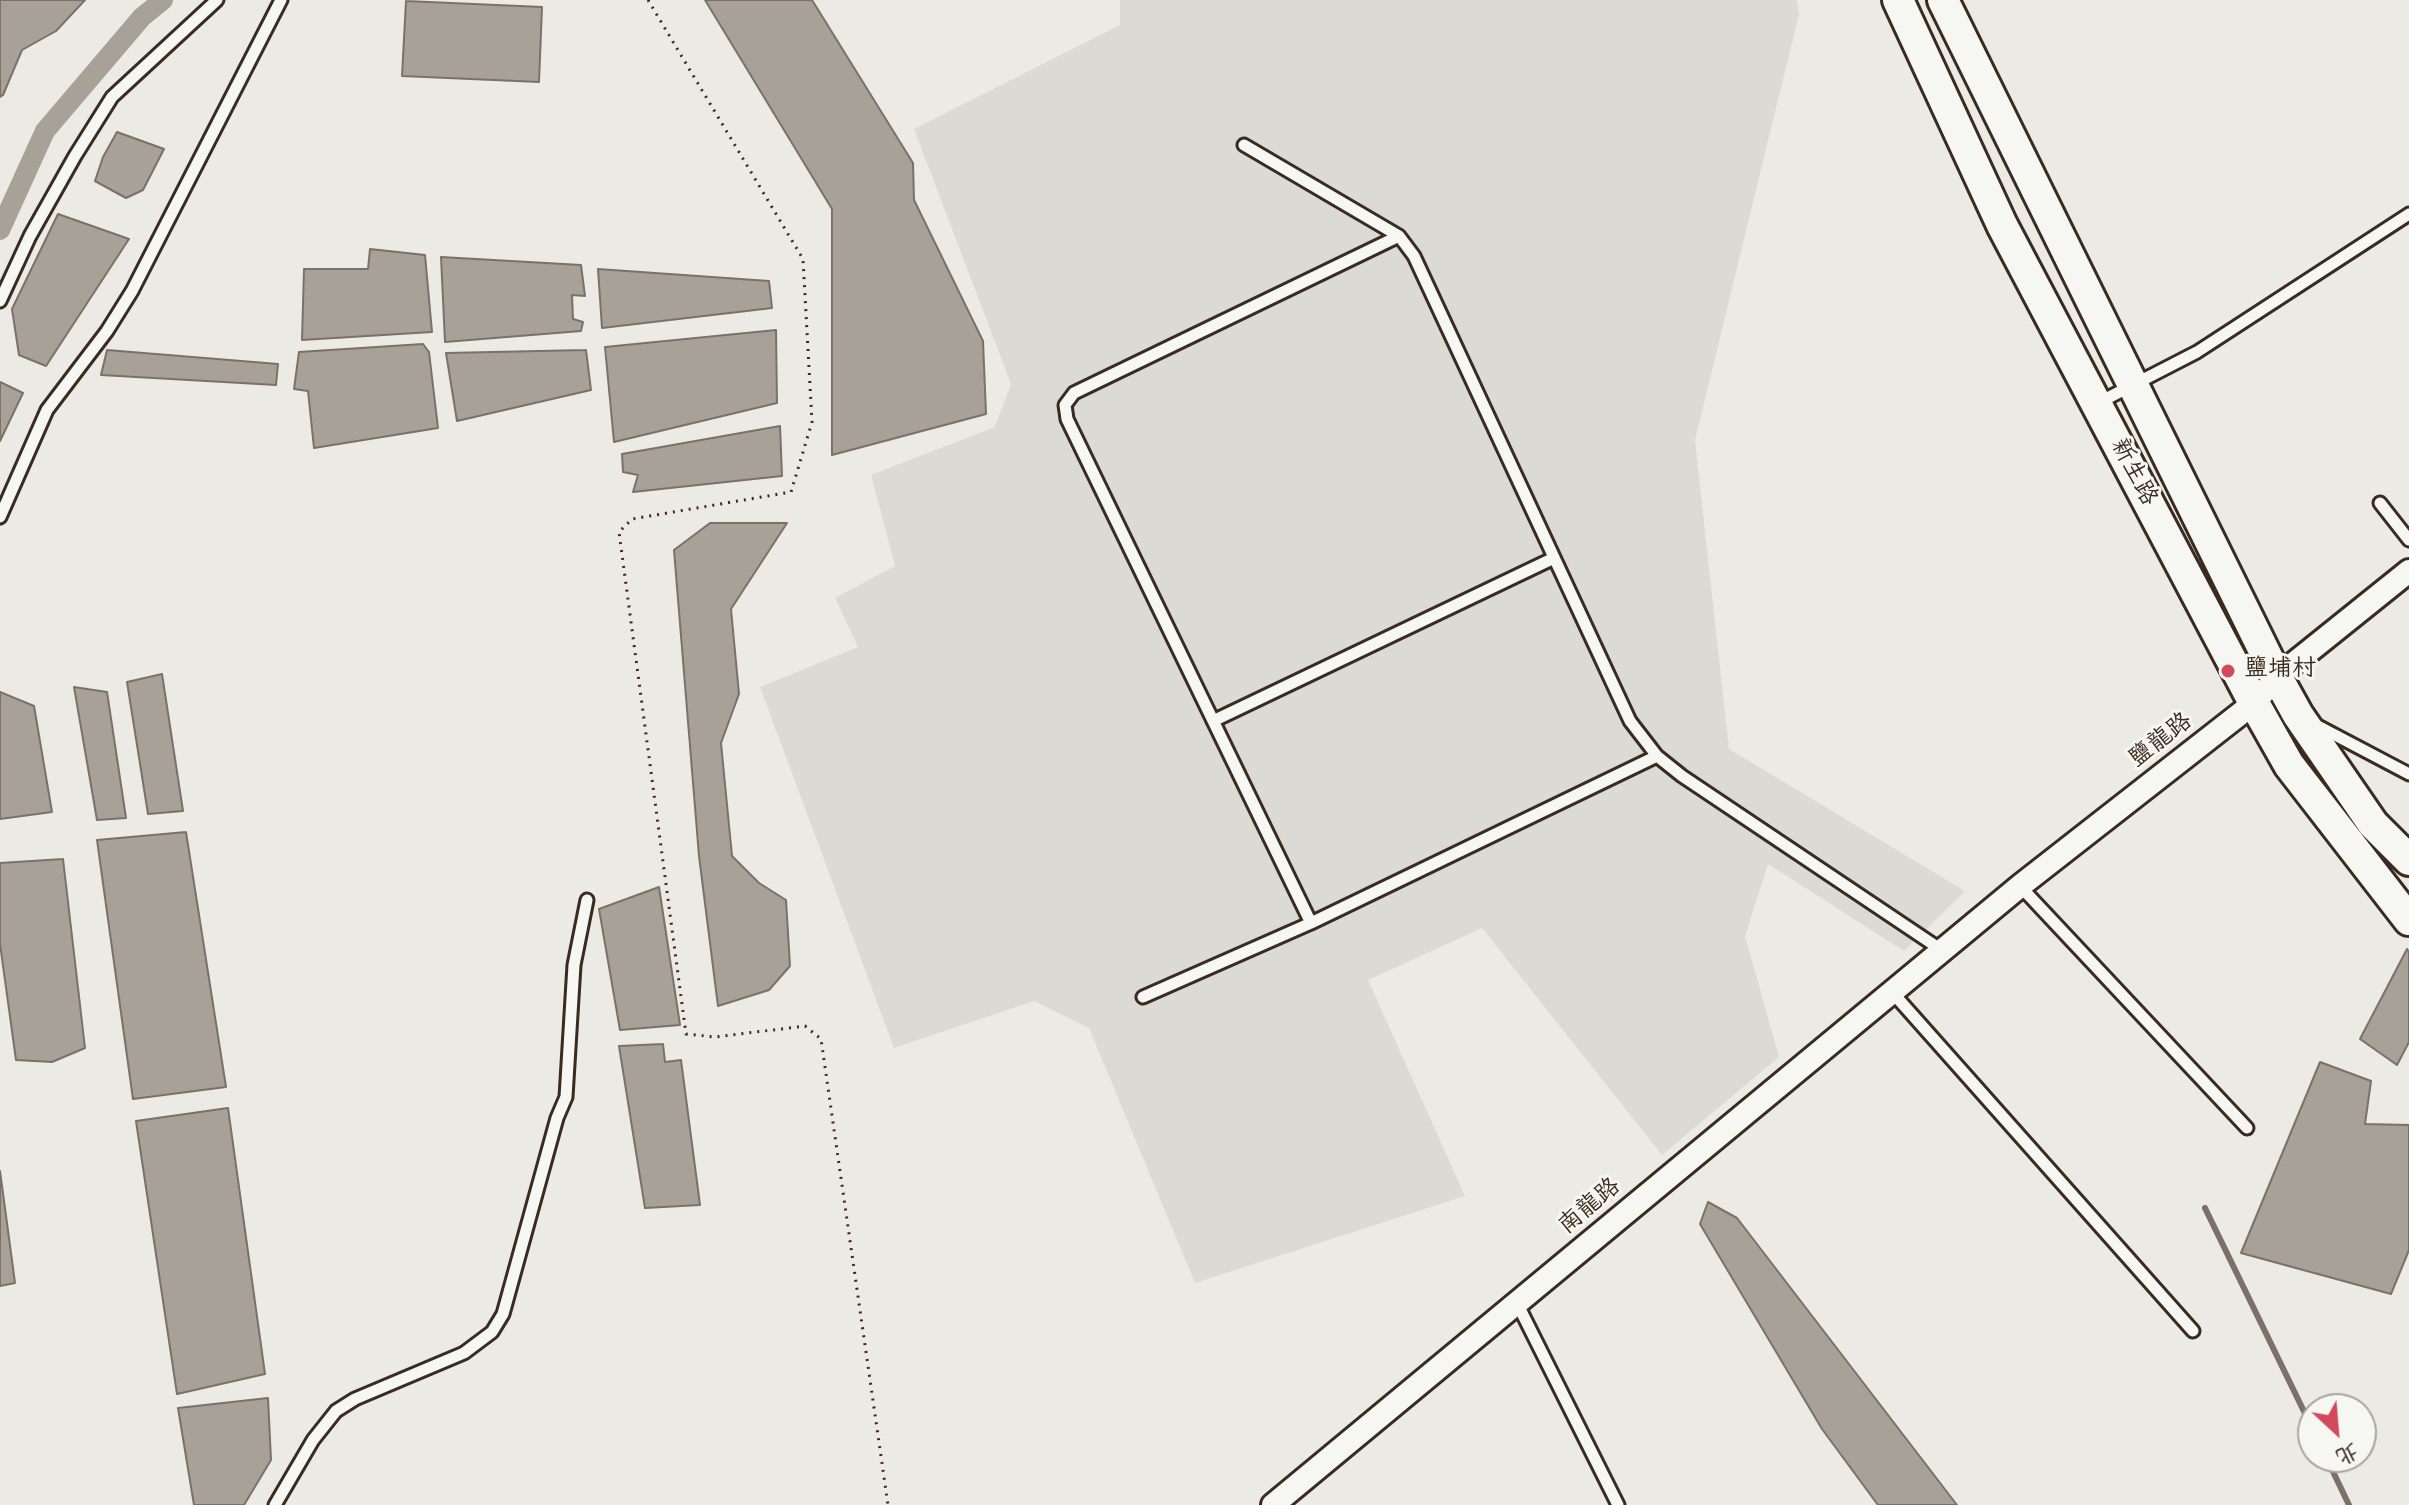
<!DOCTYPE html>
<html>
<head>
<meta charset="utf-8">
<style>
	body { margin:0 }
	#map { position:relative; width:2409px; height:1505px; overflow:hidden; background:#ebeae5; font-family:Kalam,"LXGW WenKai TC",sans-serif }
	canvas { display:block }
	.north { position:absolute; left:2297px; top:1393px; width:80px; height:80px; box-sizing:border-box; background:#f6f6f2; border:2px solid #aba49d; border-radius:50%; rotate:154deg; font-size:22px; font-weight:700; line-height:32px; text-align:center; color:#3b2a1e }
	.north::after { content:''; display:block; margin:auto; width:28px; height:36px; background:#d1495b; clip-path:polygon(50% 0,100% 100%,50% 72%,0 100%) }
</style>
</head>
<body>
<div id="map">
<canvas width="2409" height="1505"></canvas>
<div class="north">北</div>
</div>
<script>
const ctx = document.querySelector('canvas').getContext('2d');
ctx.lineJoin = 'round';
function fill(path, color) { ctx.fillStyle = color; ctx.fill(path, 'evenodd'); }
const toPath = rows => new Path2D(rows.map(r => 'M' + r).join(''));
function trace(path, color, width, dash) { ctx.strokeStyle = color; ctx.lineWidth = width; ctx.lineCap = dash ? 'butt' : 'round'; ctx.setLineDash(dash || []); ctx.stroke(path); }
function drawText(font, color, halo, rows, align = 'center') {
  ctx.font = font + ' Kalam,"LXGW WenKai TC",sans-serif'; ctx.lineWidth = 6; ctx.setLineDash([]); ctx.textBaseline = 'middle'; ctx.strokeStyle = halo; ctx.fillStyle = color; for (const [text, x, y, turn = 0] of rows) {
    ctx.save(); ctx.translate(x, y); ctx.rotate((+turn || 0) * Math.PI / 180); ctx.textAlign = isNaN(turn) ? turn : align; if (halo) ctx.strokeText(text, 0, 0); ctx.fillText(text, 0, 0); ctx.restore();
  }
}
fill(toPath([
	[1120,0,1797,0,1799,14,1695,440,1729,749,1965,891,1904,951,1768,864,1745,936,1779,1057,1662,1155,1482,928,1368,980,1465,1196,1195,1283,1089,1028,1034,1001,894,1048,760,687,858,647,835,598,895,566,871,475,995,427,1011,384,914,129,1120,25]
]), '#dcdad4');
const water = toPath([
	[0,0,85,0,56,31,22,50,3,95,0,97,0,0],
	[705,0,812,0,913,163,914,200,983,341,986,414,832,455,832,209,705,0],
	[406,1,542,7,539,82,402,76,406,1],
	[117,132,164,149,143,190,126,198,95,181,103,157,117,132],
	[58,214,129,239,46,366,19,355,12,309,58,214],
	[370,249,425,255,432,332,302,340,304,269,368,269,370,249],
	[441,257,581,265,585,296,572,295,573,319,583,322,581,331,445,342,441,257],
	[598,269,769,281,772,308,602,328,598,269],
	[776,330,777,403,614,442,605,347,776,330],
	[423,344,429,352,438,428,314,448,308,391,294,389,299,352,423,344],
	[107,350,278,364,276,385,101,375,107,350],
	[586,350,591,390,457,421,446,353,586,350],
	[0,382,23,393,0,441,0,382],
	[780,426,782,476,633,492,638,475,623,472,622,454,780,426],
	[710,523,787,523,731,609,739,694,721,743,732,856,759,883,786,900,790,966,769,990,718,1006,699,856,674,550,710,523],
	[162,674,183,811,148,814,127,682,162,674],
	[74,687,107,692,126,818,97,820,74,687],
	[0,692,34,706,52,812,0,819,0,692],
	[186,832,226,1087,133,1099,97,840,186,832],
	[63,859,85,1048,52,1062,16,1060,0,944,0,863,63,859],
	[659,887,680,1025,620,1030,599,909,659,887],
	[2407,949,2409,952,2409,1042,2397,1065,2360,1039,2407,949],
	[663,1044,665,1062,681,1060,700,1205,645,1208,619,1046,663,1044],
	[2320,1062,2371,1081,2365,1124,2409,1125,2409,1250,2391,1294,2241,1253,2320,1062],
	[228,1108,265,1374,177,1394,136,1121,228,1108],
	[0,1171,15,1283,0,1286,0,1171],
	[1708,1202,1737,1218,1957,1505,1878,1505,1822,1429,1700,1224,1708,1202],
	[268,1398,271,1460,244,1505,194,1505,178,1408,268,1398]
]);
fill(water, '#a8a198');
trace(water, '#7c7167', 2);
trace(toPath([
	[2205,1208,2313,1430],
	[2326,1457,2349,1505]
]), '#7c7167', 6);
trace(toPath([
	[0,230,45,131,142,17,163,0]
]), '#a8a198', 20);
const lane = toPath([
	[1244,145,1399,236,1414,256,1630,721,1657,756,1682,776,1943,951],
	[0,301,30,236,75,156,112,97,217,0],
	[2096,404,2197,352,2409,214],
	[2380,503,2409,540],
	[0,517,47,410,107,331,132,291,281,0],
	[1213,721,1554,558],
	[2316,725,2409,774],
	[2020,886,2247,1128],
	[1311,923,1067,419,1065,405,1074,393,1399,236],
	[1892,992,2193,1331],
	[1143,997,1311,923,1657,756],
	[1517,1303,1618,1505],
	[275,1505,313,1440,336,1411,355,1399,464,1353,492,1332,503,1314,557,1118,566,1097,574,965,587,900]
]);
const street = toPath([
	[1273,1505,2020,886,2254,703,2277,677,2409,571]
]);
const secondary = toPath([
	[1898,0,2002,225,2254,703,2289,765,2409,920],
	[1943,0,2277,677,2298,715,2373,824,2409,860]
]);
trace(lane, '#3b2a1e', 17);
trace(street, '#3b2a1e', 28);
trace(secondary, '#3b2a1e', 36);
trace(toPath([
	[648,0,803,259,812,422,791,492,632,519,619,532,686,1034,715,1037,805,1026,821,1039,888,1505]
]), '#3b2a1e', 3, [2, 6]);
trace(lane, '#f6f6f2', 11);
trace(street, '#f6f6f2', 22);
trace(secondary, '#f6f6f2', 30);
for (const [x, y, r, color] of [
	[2228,671,8,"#d1495b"]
]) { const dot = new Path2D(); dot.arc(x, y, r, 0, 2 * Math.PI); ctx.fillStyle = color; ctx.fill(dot); trace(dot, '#f6f6f2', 3); }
drawText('24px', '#3b2a1e', '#f6f6f2', [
	["新生路",2132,473,62],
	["鹽龍路",2162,742,-38],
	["南龍路",1591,1208,-40]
]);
drawText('24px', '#3b2a1e', '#f6f6f2', [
	["鹽埔村",2244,671]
], 'left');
</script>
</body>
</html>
